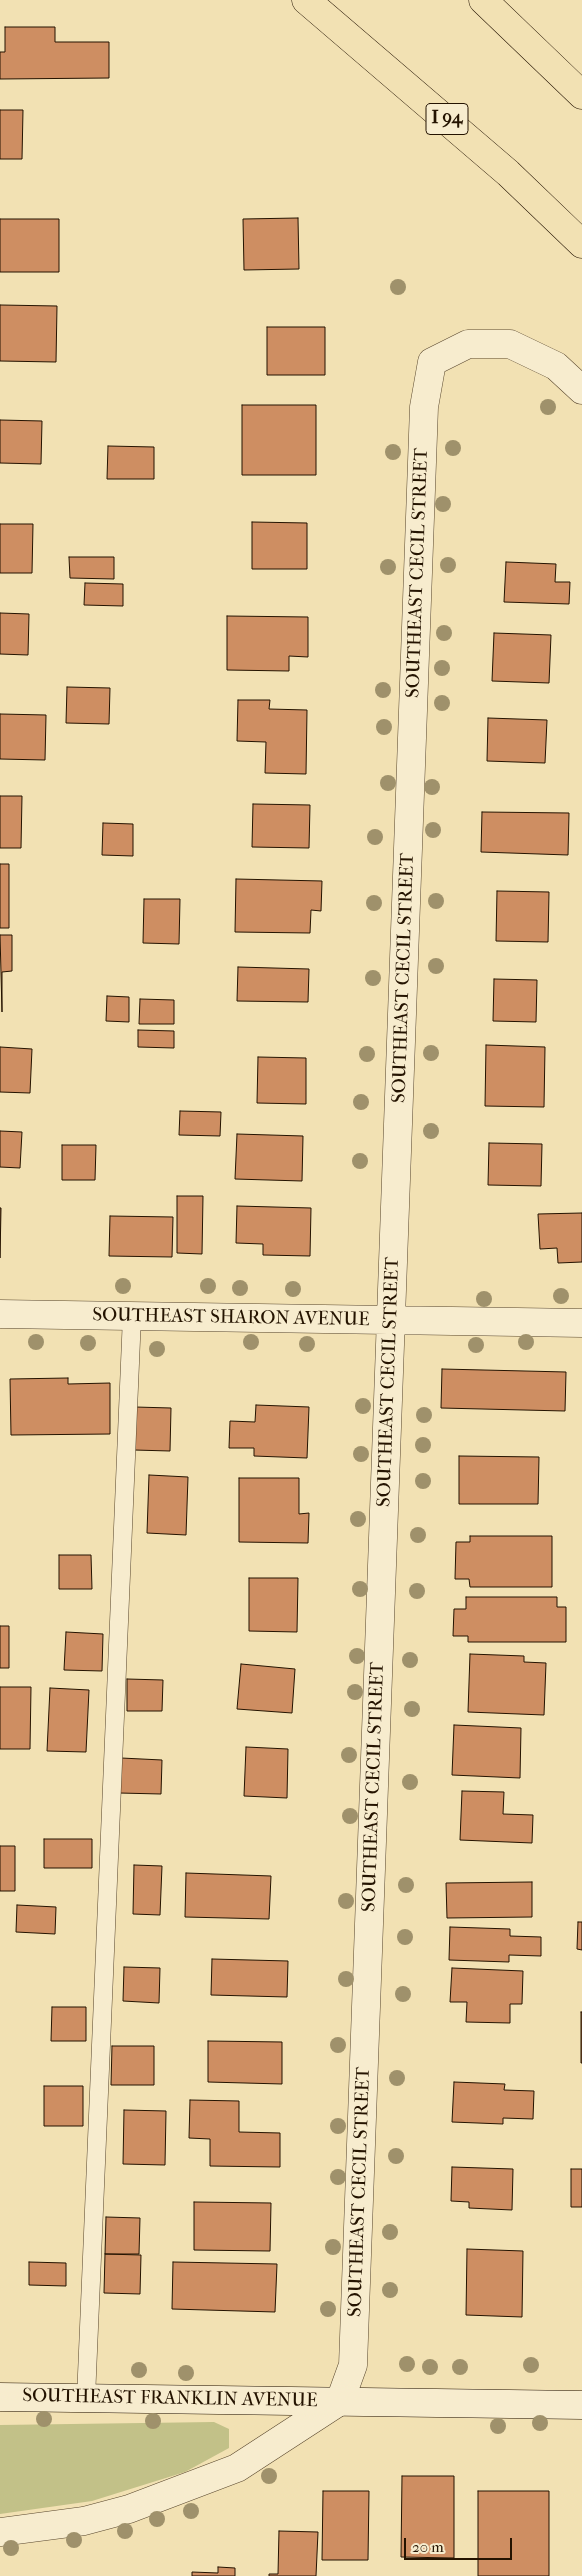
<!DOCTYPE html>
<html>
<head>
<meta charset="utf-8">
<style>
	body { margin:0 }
	#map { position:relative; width:582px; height:2576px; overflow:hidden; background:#f2e1b3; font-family:"IM FELL French Canon",serif }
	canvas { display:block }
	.scale { position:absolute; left:404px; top:2538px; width:108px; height:22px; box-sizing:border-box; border:2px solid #241300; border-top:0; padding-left:6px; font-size:15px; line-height:18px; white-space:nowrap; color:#241300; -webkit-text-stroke:4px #f7ecce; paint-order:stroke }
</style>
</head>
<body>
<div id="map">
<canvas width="582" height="2576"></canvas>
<div class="scale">20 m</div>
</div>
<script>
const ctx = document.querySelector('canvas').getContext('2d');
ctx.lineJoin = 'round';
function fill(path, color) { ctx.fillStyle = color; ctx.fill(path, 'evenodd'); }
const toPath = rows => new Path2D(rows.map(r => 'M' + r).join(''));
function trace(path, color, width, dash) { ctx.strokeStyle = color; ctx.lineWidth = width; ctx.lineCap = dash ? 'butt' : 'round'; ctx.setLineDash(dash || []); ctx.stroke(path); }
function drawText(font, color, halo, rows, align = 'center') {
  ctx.font = font + ' "IM FELL French Canon",serif'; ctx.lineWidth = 5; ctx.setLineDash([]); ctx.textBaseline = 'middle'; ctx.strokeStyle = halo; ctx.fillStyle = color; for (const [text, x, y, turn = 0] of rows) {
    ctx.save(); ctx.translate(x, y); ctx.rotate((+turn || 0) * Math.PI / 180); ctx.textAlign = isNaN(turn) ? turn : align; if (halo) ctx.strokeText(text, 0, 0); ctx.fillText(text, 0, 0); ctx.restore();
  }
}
fill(toPath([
	[214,2422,229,2429,229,2448,185,2472,92,2501,0,2514,0,2425]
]), '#c2c188');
const building = toPath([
	[5,27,55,27,55,42,109,42,109,78,0,79,0,52,5,52,5,27],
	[0,110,23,110,22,159,0,159,0,110],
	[298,218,299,269,244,270,243,219,298,218],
	[0,219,59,219,59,272,0,272,0,219],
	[0,305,57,306,56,362,0,361,0,305],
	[267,327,325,327,325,375,267,375,267,327],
	[242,405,316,405,316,475,242,475,242,405],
	[0,420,42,421,41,464,0,463,0,420],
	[108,446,154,447,154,479,107,479,108,446],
	[252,522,307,523,307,569,252,569,252,522],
	[0,524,33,524,32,573,0,573,0,524],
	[69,557,114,557,114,579,70,578,69,557],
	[506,562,556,564,555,582,570,582,569,604,504,602,506,562],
	[85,583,123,584,123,606,84,605,85,583],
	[0,613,29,614,28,655,0,654,0,613],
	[227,616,308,617,308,657,289,656,289,671,227,670,227,616],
	[494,633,551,635,549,683,492,681,494,633],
	[67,687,110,688,109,724,66,723,67,687],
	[238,700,270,700,269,709,307,710,306,774,265,773,266,742,237,741,238,700],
	[0,714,46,715,45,760,0,759,0,714],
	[488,718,547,720,545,763,487,761,488,718],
	[0,796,22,796,21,848,0,848,0,796],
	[253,804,310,805,309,848,252,847,253,804],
	[482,812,569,813,568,855,481,852,482,812],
	[103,823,133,824,133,856,102,855,103,823],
	[0,864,9,864,9,928,0,928,0,864],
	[236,879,322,881,321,911,311,910,310,933,235,932,236,879],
	[497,891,549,892,548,942,496,941,497,891],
	[144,899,180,899,179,944,143,943,144,899],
	[0,935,12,935,12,971,2,972,2,1012,0,935],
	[238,967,309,969,308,1002,237,1001,238,967],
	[494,979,537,980,536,1022,493,1021,494,979],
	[107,996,129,997,129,1022,106,1021,107,996],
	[140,999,174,1000,174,1024,139,1024,140,999],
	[138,1030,174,1031,174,1048,138,1047,138,1030],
	[486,1045,545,1047,544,1107,485,1106,486,1045],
	[0,1047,32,1049,30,1093,0,1092,0,1047],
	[258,1057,306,1058,306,1104,257,1103,258,1057],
	[180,1111,221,1112,220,1136,179,1135,180,1111],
	[0,1131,22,1132,20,1168,0,1167,0,1131],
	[237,1134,303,1136,302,1181,235,1179,237,1134],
	[489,1143,542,1144,541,1186,488,1185,489,1143],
	[62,1145,96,1145,95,1180,62,1180,62,1145],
	[177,1196,203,1196,202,1254,177,1253,177,1196],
	[237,1206,311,1208,310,1256,263,1255,263,1244,236,1243,237,1206],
	[0,1208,1,1208,0,1258,0,1208],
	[582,1213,582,1262,558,1263,557,1248,540,1249,538,1214,582,1213],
	[110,1216,173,1217,172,1257,109,1256,110,1216],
	[442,1369,566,1372,565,1411,441,1408,442,1369],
	[68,1378,68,1384,110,1383,110,1434,11,1435,10,1379,68,1378],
	[256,1405,309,1407,307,1458,254,1456,254,1448,229,1448,230,1421,255,1422,256,1405],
	[135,1407,171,1408,170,1451,134,1450,135,1407],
	[459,1456,539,1457,538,1504,459,1504,459,1456],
	[149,1475,188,1477,186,1535,147,1533,149,1475],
	[239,1478,299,1478,299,1514,309,1513,308,1543,239,1542,239,1478],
	[470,1536,552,1536,552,1587,470,1587,469,1579,455,1579,456,1542,470,1542,470,1536],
	[59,1555,91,1555,92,1589,59,1589,59,1555],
	[249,1578,298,1578,297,1632,249,1631,249,1578],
	[466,1597,557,1597,557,1607,566,1607,566,1642,468,1642,468,1636,453,1636,454,1609,466,1609,466,1597],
	[0,1626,9,1626,9,1668,0,1668,0,1626],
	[66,1632,103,1634,102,1671,64,1670,66,1632],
	[470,1654,524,1656,524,1662,546,1663,544,1715,468,1712,470,1654],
	[241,1664,295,1669,292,1713,237,1709,241,1664],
	[127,1679,163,1680,162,1711,127,1711,127,1679],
	[0,1687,31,1687,30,1749,0,1749,0,1687],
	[50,1688,89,1690,86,1752,47,1751,50,1688],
	[454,1725,521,1728,520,1778,452,1775,454,1725],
	[246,1747,288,1749,287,1798,244,1796,246,1747],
	[121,1758,162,1760,161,1794,119,1793,121,1758],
	[462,1791,504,1792,503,1814,533,1815,532,1843,460,1840,462,1791],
	[44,1839,92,1839,92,1868,44,1868,44,1839],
	[0,1846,15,1846,15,1891,0,1891,0,1846],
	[134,1865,162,1866,160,1915,133,1914,134,1865],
	[186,1873,271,1876,269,1919,185,1917,186,1873],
	[532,1882,532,1917,447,1918,446,1883,532,1882],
	[17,1905,56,1907,55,1934,16,1932,17,1905],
	[578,1922,582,1922,582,1950,577,1949,578,1922],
	[450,1927,510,1929,510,1936,541,1937,541,1956,509,1955,509,1962,449,1960,450,1927],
	[212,1959,288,1961,287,1997,211,1995,212,1959],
	[124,1967,160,1968,159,2003,123,2001,124,1967],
	[452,1968,523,1971,522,2004,510,2004,510,2023,466,2022,467,2002,450,2002,452,1968],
	[52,2007,86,2007,86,2041,51,2041,52,2007],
	[581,2012,582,2012,582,2063,581,2063,581,2012],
	[208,2041,282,2042,282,2084,208,2082,208,2041],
	[112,2046,154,2046,154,2085,111,2085,112,2046],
	[454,2082,505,2084,504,2090,534,2091,533,2119,503,2118,503,2124,452,2122,454,2082],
	[44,2086,83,2086,83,2126,44,2126,44,2086],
	[190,2100,239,2101,239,2132,280,2133,280,2167,210,2166,210,2139,189,2138,190,2100],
	[124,2110,166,2111,165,2165,123,2164,124,2110],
	[452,2167,513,2169,512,2210,469,2208,469,2202,451,2201,452,2167],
	[571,2169,582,2169,582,2207,571,2207,571,2169],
	[194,2202,271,2203,270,2251,194,2250,194,2202],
	[106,2217,140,2218,139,2254,105,2254,106,2217],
	[467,2249,523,2251,522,2317,466,2315,467,2249],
	[105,2254,141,2255,140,2294,104,2293,105,2254],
	[29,2262,66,2263,66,2286,29,2285,29,2262],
	[173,2262,277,2264,275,2312,172,2309,173,2262],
	[402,2476,454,2476,454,2558,401,2557,402,2476],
	[323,2491,369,2491,368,2560,322,2560,323,2491],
	[478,2491,549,2491,549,2576,478,2576,478,2491],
	[279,2531,318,2532,316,2576,269,2576,269,2574,278,2574,279,2531],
	[218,2567,235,2568,235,2576,192,2576,192,2572,218,2573,218,2567]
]);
fill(building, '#ce8e62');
trace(building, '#241300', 1);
const lane = toPath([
	[86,2398,132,1316]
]);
const street = toPath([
	[0,1314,582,1323],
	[0,2532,84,2521,129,2509,237,2468,340,2401,353,2365,424,407,432,362,468,344,510,344,556,366,582,390]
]);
const secondary = toPath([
	[0,2397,582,2405]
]);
const highway = toPath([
	[306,0,508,173,582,244],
	[483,0,582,95]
]);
trace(lane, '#58462d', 19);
trace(street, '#58462d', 29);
trace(secondary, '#241300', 29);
trace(highway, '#241300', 29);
trace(lane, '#f7ecce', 18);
trace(street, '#f7ecce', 28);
trace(secondary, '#f7ecce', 28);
trace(highway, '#f2e1b3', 28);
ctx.fillStyle = '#9f916b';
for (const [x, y] of [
	[398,287],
	[548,407],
	[453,448],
	[393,452],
	[443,504],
	[448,565],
	[388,567],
	[444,633],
	[442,668],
	[383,690],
	[442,703],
	[384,727],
	[388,783],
	[432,787],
	[433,830],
	[375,837],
	[436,901],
	[374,903],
	[436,966],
	[373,978],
	[431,1053],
	[367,1054],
	[361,1102],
	[431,1131],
	[360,1161],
	[123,1286],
	[208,1286],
	[240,1288],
	[293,1289],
	[561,1296],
	[484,1299],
	[36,1342],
	[251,1342],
	[526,1342],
	[88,1343],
	[307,1344],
	[476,1345],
	[157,1349],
	[363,1406],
	[424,1415],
	[423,1445],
	[361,1454],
	[423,1481],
	[358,1519],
	[418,1535],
	[360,1589],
	[417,1591],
	[357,1656],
	[410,1660],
	[355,1692],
	[412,1709],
	[349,1755],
	[410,1782],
	[350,1816],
	[406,1885],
	[346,1901],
	[405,1937],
	[346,1979],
	[403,1994],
	[338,2045],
	[397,2078],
	[338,2126],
	[396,2156],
	[338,2177],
	[390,2232],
	[333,2247],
	[390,2290],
	[328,2309],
	[407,2364],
	[531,2365],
	[430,2367],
	[460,2367],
	[139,2370],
	[186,2373],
	[44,2419],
	[153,2421],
	[540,2423],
	[498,2426],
	[269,2476],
	[191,2511],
	[157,2519],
	[125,2531],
	[74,2540],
	[11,2548]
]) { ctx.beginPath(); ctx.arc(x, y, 8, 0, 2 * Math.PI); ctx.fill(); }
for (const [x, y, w] of [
	[447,119,42]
]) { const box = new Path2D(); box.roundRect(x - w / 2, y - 15.5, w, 31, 4); ctx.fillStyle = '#f7ecce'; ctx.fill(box); trace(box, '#241300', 1); }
drawText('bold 18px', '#241300', null, [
	["I 94",447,119]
]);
drawText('19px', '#241300', '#f7ecce', [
	["SOUTHEAST CECIL STREET",418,573,-88],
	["SOUTHEAST CECIL STREET",404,978,-88],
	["SOUTHEAST SHARON AVENUE",231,1318,1],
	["SOUTHEAST CECIL STREET",389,1382,-88],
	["SOUTHEAST CECIL STREET",374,1787,-88],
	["SOUTHEAST CECIL STREET",360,2192,-88],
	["SOUTHEAST FRANKLIN AVENUE",170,2399,1]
]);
</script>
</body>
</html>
